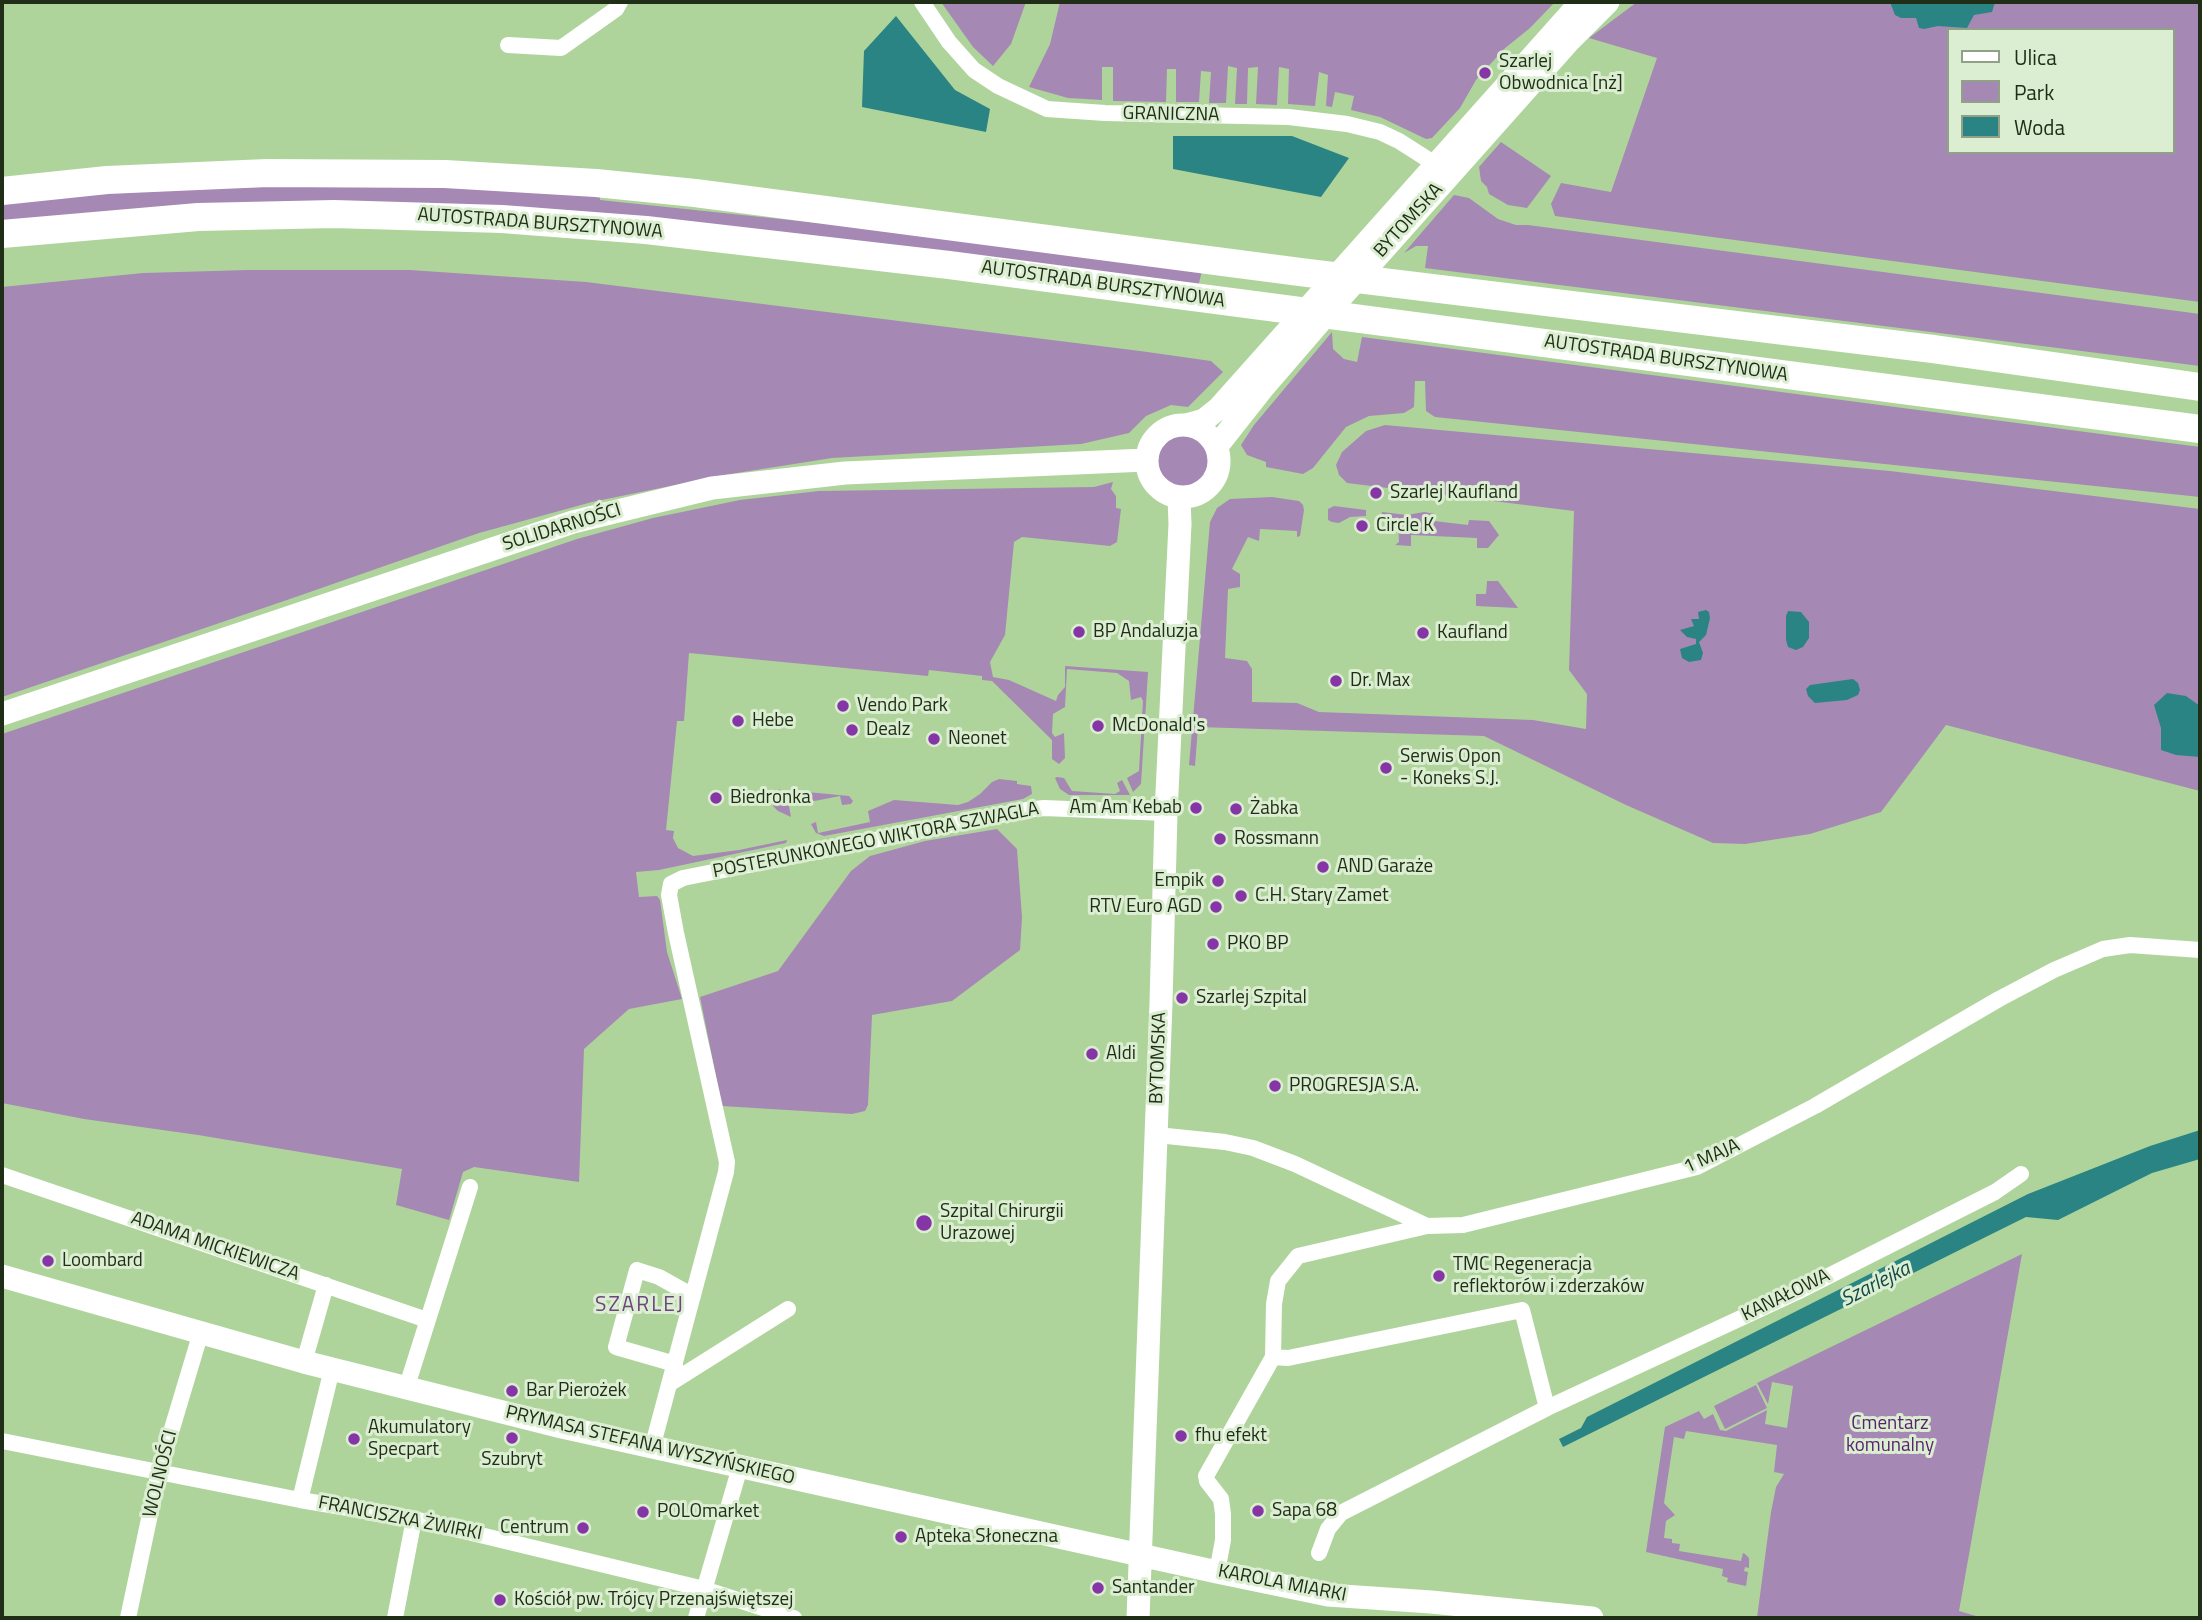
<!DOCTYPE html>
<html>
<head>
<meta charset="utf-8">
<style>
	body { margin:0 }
	#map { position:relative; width:2202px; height:1620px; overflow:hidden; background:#afd49b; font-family:"Titillium Web",sans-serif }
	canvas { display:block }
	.frame { position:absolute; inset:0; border:4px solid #202e17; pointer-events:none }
	.legend { position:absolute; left:1947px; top:28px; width:228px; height:126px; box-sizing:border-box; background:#dbeed1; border:2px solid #90a187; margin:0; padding:9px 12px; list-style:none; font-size:21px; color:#202e17 }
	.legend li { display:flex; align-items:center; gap:14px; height:35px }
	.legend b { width:35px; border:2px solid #90a187 }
</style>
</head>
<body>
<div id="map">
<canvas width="2202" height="1620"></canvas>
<div class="frame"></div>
<ul class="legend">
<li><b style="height:9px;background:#fff"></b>Ulica</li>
<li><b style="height:19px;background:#a688b4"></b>Park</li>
<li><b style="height:19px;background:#2a8484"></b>Woda</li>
</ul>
</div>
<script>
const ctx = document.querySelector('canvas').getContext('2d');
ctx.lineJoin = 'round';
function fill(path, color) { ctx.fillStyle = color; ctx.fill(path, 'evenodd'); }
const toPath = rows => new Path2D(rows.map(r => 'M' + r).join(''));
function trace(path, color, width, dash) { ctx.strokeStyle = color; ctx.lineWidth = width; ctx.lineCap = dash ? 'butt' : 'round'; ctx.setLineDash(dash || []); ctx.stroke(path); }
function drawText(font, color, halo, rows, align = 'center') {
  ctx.font = font + ' "Titillium Web",sans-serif'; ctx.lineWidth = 6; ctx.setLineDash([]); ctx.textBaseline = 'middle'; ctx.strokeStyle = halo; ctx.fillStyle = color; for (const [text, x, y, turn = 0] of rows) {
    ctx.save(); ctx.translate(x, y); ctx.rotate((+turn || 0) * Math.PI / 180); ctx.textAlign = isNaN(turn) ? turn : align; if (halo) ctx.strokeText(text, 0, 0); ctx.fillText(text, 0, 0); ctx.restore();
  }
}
fill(toPath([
	[941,2,1026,2,1011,44,993,66,973,47],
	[1060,2,1555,2,1530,28,1504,49,1476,80,1460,108,1432,138,1426,139,1380,117,1351,110,1354,96,1335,92,1332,107,1326,106,1328,75,1319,72,1315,106,1288,104,1289,69,1279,67,1277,105,1256,104,1258,67,1248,68,1247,104,1235,104,1237,68,1228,66,1226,103,1209,103,1211,72,1201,71,1199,102,1176,102,1176,69,1167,69,1166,102,1113,101,1113,67,1102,67,1102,100,1068,98,1029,87,1050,44],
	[1637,2,2200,2,2200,302,1555,216,1551,204,1561,183,1611,192,1657,58,1589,38],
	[1948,30,2172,30,2172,152,1948,152],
	[1501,142,1551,176,1527,208,1508,205,1489,194,1487,187,1481,181,1479,167],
	[397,183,600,194,600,200,875,229,1202,271,1198,287,754,231,2,224,2,201,98,192],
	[1454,195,1469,198,1498,219,1516,225,1528,225,2200,314,2200,366,1425,268,1428,246,1416,246,1404,253],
	[248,270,410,270,586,282,1140,351,1211,361,1223,372,1188,407,1171,405,1146,416,1129,433,1081,444,832,458,724,475,592,502,479,533,287,600,2,697,2,287,143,273],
	[1332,332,1333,349,1344,359,1357,362,1362,337,2200,447,2200,497,1435,417,1426,411,1425,381,1415,381,1414,407,1404,413,1369,416,1346,427,1313,468,1303,474,1266,467,1266,462,1247,455,1241,445,1254,425],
	[1385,425,1890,471,2200,509,2200,791,1946,725,1881,812,1810,834,1745,844,1713,843,1626,805,1484,736,1198,727,1195,766,1189,765,1210,522,1217,508,1230,499,1272,497,1299,501,1303,505,1304,510,1300,536,1297,537,1297,531,1260,529,1259,541,1248,537,1232,569,1240,574,1240,587,1228,589,1225,658,1247,661,1252,669,1252,702,1297,703,1319,712,1533,720,1586,729,1587,694,1569,670,1574,511,1347,483,1339,475,1336,465,1342,452,1366,431],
	'1158 461a26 26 0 1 1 52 0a26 26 0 1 1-52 0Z',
	[1113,482,1111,489,1116,496,1116,508,1121,509,1117,542,1110,546,1022,537,1014,542,1005,635,990,662,993,677,1009,680,1056,701,1058,695,1065,687,1065,666,1148,672,1141,784,1133,792,1127,778,1139,771,1143,701,1141,697,1131,700,1129,681,1117,673,1067,669,1065,707,1053,714,1052,733,1055,737,1064,733,1065,758,1059,764,1052,759,1052,740,992,681,982,680,982,676,929,670,928,676,689,653,684,721,677,721,666,830,674,831,673,838,678,848,693,856,739,850,787,840,786,843,659,870,636,872,639,897,657,896,660,900,667,952,682,999,629,1009,584,1049,579,1182,474,1167,463,1172,449,1220,396,1205,402,1169,198,1135,84,1119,2,1103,2,734,577,539,653,518,740,500,819,491,1094,487],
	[1334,506,1366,510,1366,516,1350,517,1339,523,1332,522,1328,520,1328,509],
	[1382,512,1407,515,1424,512,1435,514,1434,521,1468,525,1469,520,1489,521,1499,535,1488,548,1477,548,1477,538,1411,535,1411,546,1395,545,1399,542,1398,520,1381,519],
	[1487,581,1498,581,1518,608,1476,606,1476,594,1486,594],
	[1057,777,1064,778,1072,791,1115,794,1120,791,1117,783,1122,780,1130,795,1069,795,1060,789,1055,778],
	[999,779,1017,781,1017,784,1031,786,1032,794,1023,799,824,836,816,833,811,824,816,822,818,833,870,822,868,811,894,800,958,805,968,802,980,794,992,782],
	[780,789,779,799,805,802,807,792,849,796,853,801,851,804,842,805,840,796,789,806,791,817,778,811,773,806,773,793],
	[997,829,1017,849,1022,917,1020,950,952,1001,872,1015,868,1105,865,1111,852,1114,722,1106,700,997,778,971,851,871,870,856,925,841],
	[2022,1254,1959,1611,1983,1618,1757,1618,1771,1512,1776,1487,1784,1474,1774,1472,1777,1445,1686,1431,1684,1439,1674,1437,1664,1503,1675,1515,1666,1521,1664,1538,1672,1539,1672,1543,1680,1544,1679,1551,1741,1561,1743,1553,1745,1554,1749,1558,1749,1568,1745,1567,1744,1571,1748,1572,1746,1586,1727,1582,1728,1578,1722,1576,1723,1569,1646,1552,1665,1427,1699,1411,1704,1419,1713,1414,1720,1430,1726,1431,1767,1410,1765,1424,1787,1428,1793,1386,1772,1382,1768,1404,1757,1383],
	[1756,1385,1767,1408,1725,1429,1714,1406]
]), '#a688b4');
fill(toPath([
	[1890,2,1995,2,1992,12,1974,15,1967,28,1938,26,1924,29,1919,28,1916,18,1901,18,1895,15],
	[896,16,955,90,990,109,986,132,862,107,864,51],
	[1173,136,1292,136,1349,158,1321,197,1173,169],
	[1706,610,1709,612,1710,618,1706,635,1699,642,1703,653,1701,660,1689,662,1682,658,1680,649,1696,644,1696,639,1687,637,1680,630,1694,626,1691,619,1699,619,1698,612],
	[1788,611,1801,612,1809,622,1809,638,1803,647,1796,650,1788,647,1786,640,1786,616],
	[1853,679,1858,683,1860,690,1858,695,1847,700,1815,703,1808,696,1806,689,1810,685],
	[2167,693,2186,696,2200,706,2200,757,2176,755,2161,750,2161,728,2154,705],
	[2200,1130,2200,1159,2152,1173,2058,1220,2026,1217,1563,1447,1559,1439,1581,1428,1587,1417,2028,1194,2150,1146]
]), '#2a8484');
trace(toPath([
	[922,2,949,42,974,70,998,86,1047,109,1105,113,1289,117,1347,124,1380,132,1399,141,1443,169],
	[508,45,561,48,616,9,620,2],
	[1157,1135,1225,1142,1253,1148,1295,1164,1427,1226,1463,1225,1697,1167,1815,1106,1999,999,2054,970,2103,949,2130,945,2200,950],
	[2,1175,427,1320],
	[1273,1357,1288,1358,1522,1310,1547,1408],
	[304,1362,326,1285],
	[675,1364,616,1347,637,1270,659,1277,693,1296],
	[669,1384,788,1309],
	[406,1389,470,1187],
	[2,1441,300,1500,414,1519,704,1589,794,1618],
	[652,1448,726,1172,727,1162,676,933,669,895,671,884,683,878,1026,810,1044,808,1166,813],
	[300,1500,332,1369],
	[1319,1553,1328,1529,1341,1513,1547,1408,1797,1292,1995,1192,2021,1174],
	[1217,1572,1223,1540,1223,1514,1221,1499,1207,1481,1206,1476,1273,1357,1274,1304,1278,1281,1298,1256,1427,1226],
	[128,1618,159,1472,201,1332],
	[395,1618,414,1519],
	[696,1618,740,1467]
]), '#fff', 16);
trace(toPath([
	'1147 461a36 36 0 1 1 72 0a36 36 0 1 1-72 0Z',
	[1186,425,1204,420,1219,408,1581,2],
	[1217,446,1262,389,1343,295,1569,41,1608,2],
	[2,714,573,522,712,488,845,473,1146,460],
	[2,1276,304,1362,562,1427,1217,1572,1328,1595,1431,1602,1592,1618],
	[1138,1618,1161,1003,1166,813,1180,524,1179,498]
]), '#fff', 23);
trace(toPath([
	[2,191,107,180,267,173,445,174,596,183,695,193,1300,272,1933,349,2200,387],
	[2,234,198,217,334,214,502,219,646,230,949,265,2200,429]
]), '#fff', 28);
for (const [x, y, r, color] of [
	[1485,73,7,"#8535a5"],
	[1376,493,7,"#8535a5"],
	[1362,526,7,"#8535a5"],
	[1079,632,7,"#8535a5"],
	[1423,633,7,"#8535a5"],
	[1336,681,7,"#8535a5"],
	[843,706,7,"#8535a5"],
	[738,721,7,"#8535a5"],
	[1098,726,7,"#8535a5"],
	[852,730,7,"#8535a5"],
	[934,739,7,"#8535a5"],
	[1386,768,7,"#8535a5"],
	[716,798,7,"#8535a5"],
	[1196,808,7,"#8535a5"],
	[1236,809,7,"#8535a5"],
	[1220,839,7,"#8535a5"],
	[1323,867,7,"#8535a5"],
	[1218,881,7,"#8535a5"],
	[1241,896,7,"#8535a5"],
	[1216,907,7,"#8535a5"],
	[1213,944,7,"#8535a5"],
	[1182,998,7,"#8535a5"],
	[1092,1054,7,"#8535a5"],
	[1275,1086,7,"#8535a5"],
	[924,1223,9,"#8535a5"],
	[48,1261,7,"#8535a5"],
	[1439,1276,7,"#8535a5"],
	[512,1391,7,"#8535a5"],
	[1181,1436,7,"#8535a5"],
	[512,1438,7,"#8535a5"],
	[354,1439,7,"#8535a5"],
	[1258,1511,7,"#8535a5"],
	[643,1512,7,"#8535a5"],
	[583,1528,7,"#8535a5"],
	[901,1537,7,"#8535a5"],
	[1098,1588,7,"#8535a5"],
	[500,1600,7,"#8535a5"]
]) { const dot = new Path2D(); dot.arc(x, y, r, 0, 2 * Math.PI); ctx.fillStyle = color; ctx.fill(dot); trace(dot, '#dbeed1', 2.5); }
drawText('19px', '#202e17', '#dbeed1', [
	["Szarlej",1499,62],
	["Obwodnica [nż]",1499,84],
	["Szarlej Kaufland",1390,493],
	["Circle K",1376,526],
	["BP Andaluzja",1093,632],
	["Kaufland",1437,633],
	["Dr. Max",1350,681],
	["Vendo Park",857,706],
	["Hebe",752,721],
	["McDonald's",1112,726],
	["Dealz",866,730],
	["Neonet",948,739],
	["Serwis Opon",1400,757],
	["- Koneks S.J.",1400,779],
	["Biedronka",730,798],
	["Am Am Kebab",1182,808,"right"],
	["Żabka",1250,809],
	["Rossmann",1234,839],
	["AND Garaże",1337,867],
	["Empik",1204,881,"right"],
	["C.H. Stary Zamet",1255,896],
	["RTV Euro AGD",1202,907,"right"],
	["PKO BP",1227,944],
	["Szarlej Szpital",1196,998],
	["Aldi",1106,1054],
	["PROGRESJA S.A.",1289,1086],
	["Szpital Chirurgii",940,1212],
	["Urazowej",940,1234],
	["Loombard",62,1261],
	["TMC Regeneracja",1453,1265],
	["reflektorów i zderzaków",1453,1287],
	["Bar Pierożek",526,1391],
	["Akumulatory",368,1428],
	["Specpart",368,1450],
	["fhu efekt",1195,1436],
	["Szubryt",512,1460,"center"],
	["Sapa 68",1272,1511],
	["POLOmarket",657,1512],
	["Centrum",569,1528,"right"],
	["Apteka Słoneczna",915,1537],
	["Santander",1112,1588],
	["Kościół pw. Trójcy Przenajświętszej",514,1600]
], 'left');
drawText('19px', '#202e17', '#dbeed1', [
	["GRANICZNA",1171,115,1],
	["BYTOMSKA",1409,221,-48],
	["AUTOSTRADA BURSZTYNOWA",540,224,4],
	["AUTOSTRADA BURSZTYNOWA",1103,285,8],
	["AUTOSTRADA BURSZTYNOWA",1666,359,8],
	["SOLIDARNOŚCI",562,528,-17],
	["POSTERUNKOWEGO WIKTORA SZWAGLA",876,841,-11],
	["BYTOMSKA",1159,1058,-88],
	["1 MAJA",1712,1157,-24],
	["ADAMA MICKIEWICZA",215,1247,19],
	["KANAŁOWA",1786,1296,-26],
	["PRYMASA STEFANA WYSZYŃSKIEGO",650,1446,13],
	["WOLNOŚCI",161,1474,-76],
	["FRANCISZKA ŻWIRKI",400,1519,11],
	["KAROLA MIARKI",1282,1584,11]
]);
drawText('19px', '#59226f', '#dbeed1', [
	["Cmentarz",1890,1424],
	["komunalny",1890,1446]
]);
drawText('italic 21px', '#154848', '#dbeed1', [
	["Szarlejka",1876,1285,-27]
]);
ctx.letterSpacing = '2px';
drawText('21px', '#6c457e', '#dbeed1', [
	["SZARLEJ",640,1306]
]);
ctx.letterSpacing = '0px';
</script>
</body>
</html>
